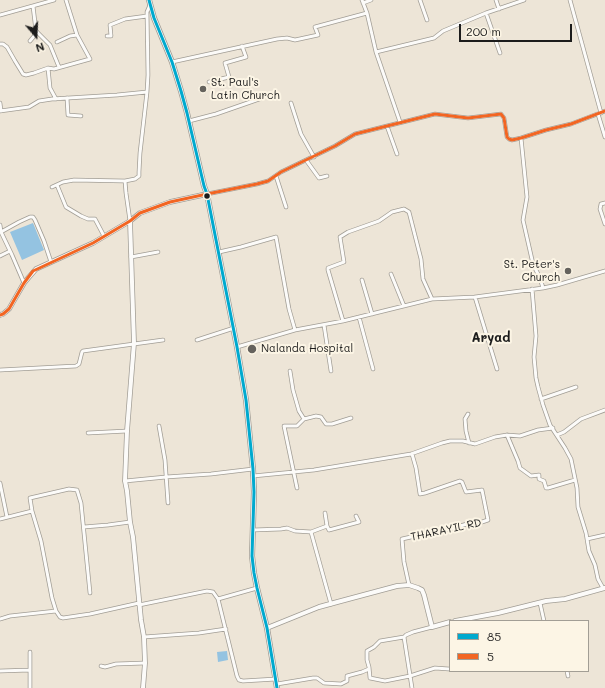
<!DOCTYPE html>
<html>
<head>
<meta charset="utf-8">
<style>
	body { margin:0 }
	#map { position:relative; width:605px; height:688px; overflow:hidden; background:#ede5d7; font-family:Mali,sans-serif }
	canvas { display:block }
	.legend { position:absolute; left:449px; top:620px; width:140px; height:52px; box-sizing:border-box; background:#fcf5e5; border:1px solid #a29e95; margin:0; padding:5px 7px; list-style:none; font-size:12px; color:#1c1c1c }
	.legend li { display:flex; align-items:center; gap:8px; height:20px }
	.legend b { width:20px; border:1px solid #a29e95 }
	.north { position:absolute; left:16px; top:16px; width:40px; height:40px; -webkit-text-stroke:3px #fcf5e5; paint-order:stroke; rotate:161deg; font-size:11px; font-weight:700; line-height:16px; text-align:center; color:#1c1c1c }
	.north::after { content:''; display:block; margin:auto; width:14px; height:18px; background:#1c1c1c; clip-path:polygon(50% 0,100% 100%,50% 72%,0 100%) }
	.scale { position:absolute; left:459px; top:24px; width:113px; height:18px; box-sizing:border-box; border:2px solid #1c1c1c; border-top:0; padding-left:5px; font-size:12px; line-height:14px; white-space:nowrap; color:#1c1c1c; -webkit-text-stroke:3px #fcf5e5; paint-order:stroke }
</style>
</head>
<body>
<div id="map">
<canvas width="605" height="688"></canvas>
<ul class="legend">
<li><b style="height:5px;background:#00a9ce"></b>85</li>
<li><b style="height:5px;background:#f26522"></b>5</li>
</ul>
<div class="north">N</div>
<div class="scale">200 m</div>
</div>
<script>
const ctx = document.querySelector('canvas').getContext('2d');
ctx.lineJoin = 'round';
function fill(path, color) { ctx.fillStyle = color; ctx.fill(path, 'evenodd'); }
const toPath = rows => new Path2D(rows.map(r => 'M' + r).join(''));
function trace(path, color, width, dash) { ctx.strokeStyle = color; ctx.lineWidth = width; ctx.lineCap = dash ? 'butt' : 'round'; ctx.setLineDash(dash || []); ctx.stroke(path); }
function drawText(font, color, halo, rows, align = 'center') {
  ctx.font = font + ' Mali,sans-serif'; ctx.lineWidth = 4; ctx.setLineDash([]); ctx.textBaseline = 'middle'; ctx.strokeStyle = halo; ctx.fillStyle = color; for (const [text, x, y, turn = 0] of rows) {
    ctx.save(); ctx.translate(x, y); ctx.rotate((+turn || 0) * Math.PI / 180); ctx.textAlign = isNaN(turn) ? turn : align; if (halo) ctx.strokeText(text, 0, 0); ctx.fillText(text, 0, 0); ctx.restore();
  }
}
fill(toPath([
	[33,223,44,250,22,260,10,232],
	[227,651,228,660,218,662,217,652]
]), '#94c3e1');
const street = toPath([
	[362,0,367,13,376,52,400,122],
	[420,0,427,20],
	[496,0,499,9],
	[570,0,601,113],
	[363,3,371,0],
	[486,13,500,53],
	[0,15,54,0],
	[36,31,50,45,59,67],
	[107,36,111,36,110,25,125,19,147,16],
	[30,41,35,35,36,31,33,6],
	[57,42,70,36,77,35],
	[0,44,3,44,7,47,15,61,23,74,26,75,34,73,48,68,50,88,56,99],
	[376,52,434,38,443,31,486,13,524,0],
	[172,62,277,39,287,38,295,40,318,35,315,27,367,13],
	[48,68,54,69,90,59,77,35,66,0],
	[209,82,229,77,225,63,246,57,242,46],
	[67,98,68,115,81,116],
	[0,103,1,111],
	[291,103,301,134,314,157],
	[0,111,29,107,39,101,52,99,117,95,147,92],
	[598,114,605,137],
	[189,121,216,114,262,98],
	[387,126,397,154],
	[521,138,527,197,523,220,533,264,540,278,543,288],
	[306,160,319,178,327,176],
	[276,176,286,207],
	[57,185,66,207,81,216,88,219,95,219,104,236],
	[52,187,63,182,74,180,125,181],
	[207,194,257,184,268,181,281,172,335,146,355,134,435,114,468,118,501,114,504,118,507,137,509,139,512,140,521,138,546,130,571,124,605,111],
	[605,203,601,204,600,209,605,224],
	[130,221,126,193,125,181,135,179,139,176,139,172,140,153,147,92,148,75,147,12,150,5],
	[0,225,1,232,12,255,24,283],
	[1,232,19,222,30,217,33,217,35,220,44,241,51,262],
	[219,252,241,247,276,237,289,309,295,330],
	[0,256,10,251],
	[131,257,158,252],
	[391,274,404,306],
	[362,280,372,314],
	[532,289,536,336,534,357,536,378,538,387,543,405,550,425,565,448,571,459,577,488,578,507,586,533,589,551,595,565,598,579,603,588],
	[475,297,497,369],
	[359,317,373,369],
	[343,321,328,270,328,268,344,262,340,237,348,232,379,221,392,212,404,209,409,212,421,259,423,279,432,299],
	[324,325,331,371],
	[197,340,234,328],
	[237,347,295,330,343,321,432,299,475,297,543,288,557,285,605,271],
	[0,370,76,366,79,364,82,352,83,351,163,340],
	[290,371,293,390,299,411,304,419,297,426,284,426,297,488],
	[541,399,576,387],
	[468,414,465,419,466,431,469,443],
	[304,419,316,416,321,417,326,424,332,424,351,418],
	[159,426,165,460,168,503],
	[88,433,127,431],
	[507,435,518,461,520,468,531,476,539,475,539,479,544,481,546,488,548,488,575,480],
	[557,435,564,432,581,419,605,410],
	[253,476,314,470,411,454,442,443,450,441,463,441,475,444,495,437,507,435,520,436,538,430,553,428],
	[125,481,166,477,211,474,253,469],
	[0,483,7,517],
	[32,511,41,541,52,598,56,611],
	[0,519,32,511,30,498,69,489,77,490,81,503,90,593],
	[327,526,329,530,359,522,356,516],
	[84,527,108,525,130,522],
	[253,530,281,529,287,528,295,531,311,532,327,526,325,513],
	[311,532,331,604],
	[587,539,605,535],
	[409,585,404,562,402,539,420,535,443,531,467,524,479,523,488,520,482,490,466,492,462,482,460,481,425,493,420,494,416,468,412,454],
	[218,599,257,588],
	[540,603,544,621],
	[139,605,207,591,213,592,218,599,237,676,239,680,243,681,276,679],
	[0,619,10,616,56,611,60,617,63,618,90,614,139,603],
	[144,637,199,633,226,629],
	[404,637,380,641,374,647,367,651,367,660,369,667,370,678,385,681,410,676,435,668,449,669],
	[101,666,105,667,116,664,145,663],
	[0,671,30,670],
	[567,671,568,676],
	[277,684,313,678,317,678,324,683,341,684,347,681,347,676,362,672,369,669],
	[30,688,30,652],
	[412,688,404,637,406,635,413,632,432,627]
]);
const secondary = toPath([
	[130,221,134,343,127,431,125,481,127,491,130,522,133,537,141,620,144,637,145,663,143,688],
	[0,315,3,314,9,309,13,302,24,283,29,277,36,269,93,243,130,221,140,213,170,202,207,194],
	[455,621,498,613,546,601,565,599,605,588],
	[267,628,319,607,341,601,397,586,409,585,418,588,422,590,424,595,432,627,450,622]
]);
const primary = toPath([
	[149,0,154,18,172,62,181,91,187,113,204,186,207,194,237,347,246,400,253,469,254,492,252,556,254,573,257,588,267,628,277,688]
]);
trace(street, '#a19d95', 4.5);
trace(secondary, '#a19d95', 5.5);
trace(primary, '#a19d95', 6);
trace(street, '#fcfbf9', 3);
trace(secondary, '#fcfbf9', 4);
trace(primary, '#fcfbf9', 4.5);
trace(toPath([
	[149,0,154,18,172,62,181,91,187,113,204,186,207,194,237,347,246,400,253,469,254,492,252,556,254,573,257,588,267,628,277,688]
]), '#00a9ce', 3);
trace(toPath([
	[0,315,3,314,9,309,13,302,24,283,33,271,93,243,130,221,140,213,170,202,207,194,257,184,268,181,281,172,335,146,355,134,435,114,468,118,501,114,504,118,507,137,509,139,512,140,521,138,546,130,571,124,605,111]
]), '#f26522', 3);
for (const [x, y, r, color] of [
	[203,89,4,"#65625d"],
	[207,196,3.5,"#1c1c1c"],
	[568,271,4,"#65625d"],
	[252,349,5,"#65625d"]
]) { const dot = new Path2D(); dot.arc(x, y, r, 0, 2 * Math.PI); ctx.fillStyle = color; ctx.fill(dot); trace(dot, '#fcf5e5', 1.5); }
drawText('11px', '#1c1c1c', '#fcf5e5', [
	["St. Paul's",211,83],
	["Latin Church",211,96],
	["St. Peter's",560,265,"right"],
	["Church",560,278,"right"],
	["Nalanda Hospital",261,349]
], 'left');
drawText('11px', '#1c1c1c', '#fcf5e5', [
	["THARAYIL RD",446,530,-12]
]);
drawText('bold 13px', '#1c1c1c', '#fcf5e5', [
	["Aryad",491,338]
]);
</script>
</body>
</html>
